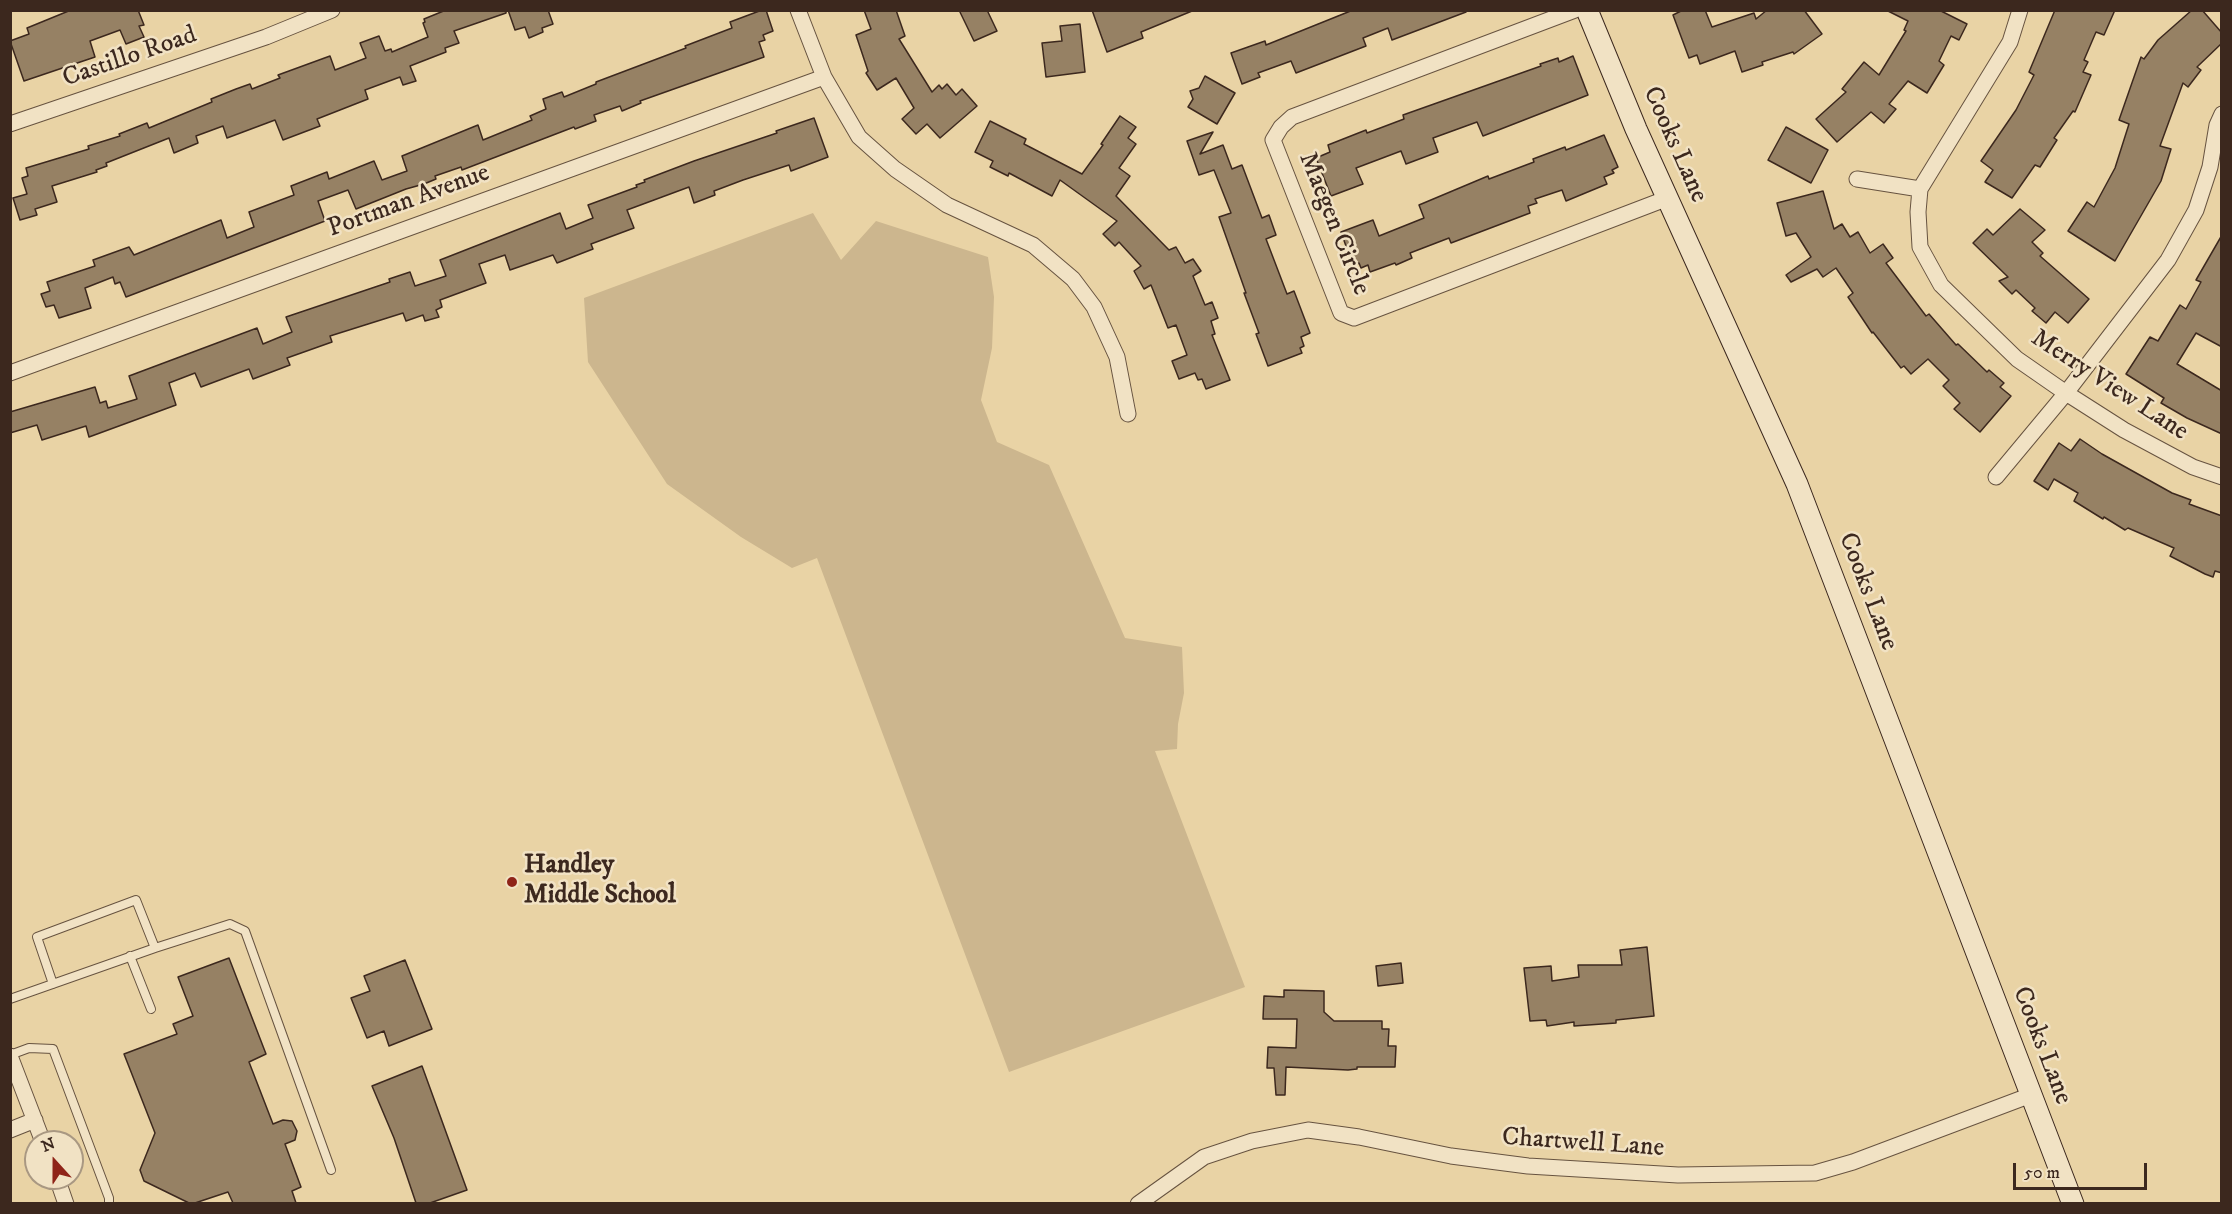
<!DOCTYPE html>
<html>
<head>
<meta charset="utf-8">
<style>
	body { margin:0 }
	#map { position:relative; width:2232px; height:1214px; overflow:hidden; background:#e9d3a5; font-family:"IM FELL DW Pica",serif }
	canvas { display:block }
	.frame { position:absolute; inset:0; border:12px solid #3c281e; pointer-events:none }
	.north { position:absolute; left:24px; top:1130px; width:60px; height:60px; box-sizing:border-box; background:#f1e2c4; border:2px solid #a99882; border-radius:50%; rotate:339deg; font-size:16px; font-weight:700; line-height:24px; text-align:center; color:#3c281e }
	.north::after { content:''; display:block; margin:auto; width:21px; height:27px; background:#8f2418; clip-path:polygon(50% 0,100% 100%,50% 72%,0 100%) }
	.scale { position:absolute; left:2013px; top:1163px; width:134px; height:27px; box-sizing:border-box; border:3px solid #3c281e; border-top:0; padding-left:8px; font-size:18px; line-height:21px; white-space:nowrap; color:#3c281e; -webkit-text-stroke:4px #f1e2c4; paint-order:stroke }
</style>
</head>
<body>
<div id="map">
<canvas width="2232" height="1214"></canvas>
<div class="frame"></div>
<div class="north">N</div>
<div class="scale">50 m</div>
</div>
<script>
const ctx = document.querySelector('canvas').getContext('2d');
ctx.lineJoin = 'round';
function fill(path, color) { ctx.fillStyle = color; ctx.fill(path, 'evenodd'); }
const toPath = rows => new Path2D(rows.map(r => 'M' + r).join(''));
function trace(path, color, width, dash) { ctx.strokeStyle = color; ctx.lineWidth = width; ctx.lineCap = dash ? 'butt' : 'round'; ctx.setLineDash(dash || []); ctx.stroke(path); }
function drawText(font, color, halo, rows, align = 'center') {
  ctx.font = font + ' "IM FELL DW Pica",serif'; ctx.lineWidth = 5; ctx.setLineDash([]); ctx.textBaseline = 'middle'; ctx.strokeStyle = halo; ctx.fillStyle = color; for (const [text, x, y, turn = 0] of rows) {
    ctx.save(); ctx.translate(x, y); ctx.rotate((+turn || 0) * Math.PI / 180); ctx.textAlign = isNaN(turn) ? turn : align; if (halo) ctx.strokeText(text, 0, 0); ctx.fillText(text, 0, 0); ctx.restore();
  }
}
fill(toPath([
	[813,213,841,260,876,221,988,257,994,297,992,348,981,400,997,442,1049,465,1125,638,1182,647,1184,693,1178,724,1177,749,1155,751,1245,987,1009,1072,817,558,792,568,741,537,667,484,588,362,584,298]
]), '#ccb68e');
const building = toPath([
	[71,10,138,10,144,25,139,26,144,37,126,44,120,30,90,41,95,57,24,81,10,41,29,34,27,28,71,10],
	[446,10,506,10,506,13,454,31,459,43,445,48,446,52,410,66,416,81,403,85,400,77,365,90,368,99,317,119,320,126,283,140,275,120,227,138,223,126,196,136,198,143,174,153,169,138,106,163,107,166,96,170,97,172,52,186,57,202,35,209,37,215,20,220,13,198,27,194,22,178,28,176,26,168,89,149,88,146,120,136,119,134,147,123,149,128,212,102,211,99,236,89,250,84,252,89,280,78,278,75,330,56,335,70,366,58,360,43,379,36,385,51,391,49,392,52,428,37,423,23,425,22,424,19,446,10],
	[508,10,548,10,553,24,542,28,543,32,529,38,525,27,515,30,508,10],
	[762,10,766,10,773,31,763,35,765,40,759,42,764,57,640,101,641,103,622,111,620,106,594,115,596,121,575,129,574,127,462,170,461,167,435,176,436,179,424,184,406,189,356,209,348,190,318,201,325,221,126,297,120,282,115,284,113,277,85,288,91,308,59,318,54,305,46,307,41,294,50,291,47,282,95,266,93,260,129,247,134,255,221,220,227,238,254,227,249,212,294,195,291,186,327,172,329,179,374,161,382,180,407,171,402,156,478,125,483,140,510,129,532,120,530,116,546,109,543,99,562,92,564,97,596,84,596,82,686,48,685,46,732,28,730,22,762,10],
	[864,10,896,10,905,36,899,39,932,92,939,85,942,89,947,84,956,95,962,89,977,106,940,138,927,124,916,134,902,119,914,108,896,78,877,90,866,73,868,71,856,35,871,29,864,10],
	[959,10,987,10,997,31,974,41,959,10],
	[1092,10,1192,10,1192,11,1141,32,1143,38,1107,52,1092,10],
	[1353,10,1466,10,1466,12,1392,40,1388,28,1363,38,1366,46,1296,73,1291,61,1258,73,1260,77,1242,84,1231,53,1265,41,1266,45,1353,10],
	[1683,10,1705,10,1712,27,1754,13,1756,19,1767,10,1804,10,1822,34,1794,54,1793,52,1762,62,1763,65,1742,72,1735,51,1700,64,1697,55,1689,58,1673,15,1683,10],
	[1886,10,1939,10,1967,24,1959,40,1951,36,1939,61,1944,65,1927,93,1908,81,1889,104,1896,109,1884,123,1871,112,1837,142,1816,119,1846,92,1842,89,1864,62,1879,75,1906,31,1904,30,1908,21,1886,10],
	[2055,10,2115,10,2104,35,2096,32,2084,60,2088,62,2083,72,2091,75,2075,112,2073,111,2054,138,2057,140,2040,167,2035,165,2012,198,1985,182,1993,170,1981,161,2016,110,2034,75,2029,72,2055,10],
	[2192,10,2202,10,2222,33,2222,43,2197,67,2201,70,2188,87,2183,83,2160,146,2171,149,2161,181,2115,261,2068,231,2087,202,2094,207,2115,168,2129,124,2119,120,2141,57,2144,59,2158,40,2192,10],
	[1080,24,1085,72,1046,77,1042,43,1062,41,1060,26,1080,24],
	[1573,56,1588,95,1483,136,1477,122,1433,138,1438,152,1406,164,1401,151,1356,168,1363,184,1331,196,1316,158,1330,152,1328,145,1366,130,1367,133,1404,119,1403,115,1541,66,1540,64,1558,58,1559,62,1573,56],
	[1205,76,1235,93,1217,124,1188,107,1193,99,1190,91,1199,88,1205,76],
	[1120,116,1136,127,1128,138,1136,144,1119,168,1130,176,1116,196,1169,250,1176,247,1185,263,1193,259,1201,271,1193,276,1205,305,1212,302,1218,318,1211,321,1215,334,1212,335,1230,380,1206,389,1202,379,1198,380,1195,373,1179,379,1172,361,1187,355,1176,325,1168,328,1151,285,1144,289,1134,271,1141,266,1119,242,1115,246,1103,234,1117,221,1060,180,1052,196,1009,173,1008,176,990,167,993,161,975,152,990,121,1026,139,1024,144,1082,174,1103,145,1101,144,1120,116],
	[814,118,828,157,791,171,789,165,743,180,714,191,715,195,694,203,689,187,627,210,634,228,591,244,593,249,557,263,553,255,510,270,505,255,479,264,486,283,440,300,442,307,436,310,439,317,425,321,423,315,406,321,403,313,330,336,332,342,287,358,290,365,253,379,249,369,201,387,195,373,169,383,176,405,89,437,86,426,42,440,37,425,10,433,10,412,95,387,100,403,106,401,108,408,137,399,129,376,257,328,263,344,292,332,286,317,390,282,389,279,410,272,415,286,446,276,440,260,560,213,566,229,593,218,588,205,637,187,636,185,645,182,644,180,694,161,777,133,776,131,814,118],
	[1786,127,1828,150,1811,183,1768,160,1786,127],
	[1213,132,1200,154,1223,145,1232,169,1242,165,1262,218,1269,215,1276,235,1266,239,1287,294,1294,291,1310,333,1301,337,1304,346,1300,348,1302,353,1268,366,1256,334,1259,333,1244,293,1246,293,1219,217,1231,213,1214,170,1199,175,1187,141,1213,132],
	[1604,135,1618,167,1612,170,1614,173,1604,177,1607,184,1566,201,1562,190,1535,199,1537,203,1528,206,1530,213,1451,243,1449,238,1410,253,1412,258,1396,265,1395,263,1370,272,1368,265,1361,268,1359,263,1353,266,1341,232,1373,220,1379,236,1424,218,1419,205,1488,176,1489,179,1534,162,1533,159,1565,147,1566,150,1604,135],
	[1823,191,1834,229,1842,224,1850,237,1858,232,1870,253,1883,244,1893,258,1886,263,1926,316,1929,314,1956,345,1958,344,1987,372,1989,370,2004,383,2000,387,2011,396,1980,432,1954,409,1960,403,1943,386,1949,380,1928,359,1911,374,1904,366,1901,368,1873,332,1872,333,1848,297,1853,293,1836,268,1823,277,1817,269,1791,282,1786,275,1811,257,1796,233,1786,236,1777,203,1823,191],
	[2020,209,2045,230,2032,242,2043,253,2040,256,2089,299,2068,323,2055,312,2046,323,2032,311,2035,308,2016,290,2012,294,1999,281,2008,277,1973,243,1987,229,1993,235,2020,209],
	[2222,235,2222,347,2196,333,2177,364,2222,391,2222,434,2187,418,2161,403,2164,398,2126,374,2150,337,2158,341,2180,305,2186,309,2201,282,2196,280,2222,235],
	[2080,439,2102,454,2172,493,2191,500,2189,504,2222,516,2222,573,2215,571,2213,577,2205,574,2170,556,2174,548,2128,528,2125,530,2104,517,2103,519,2074,501,2078,493,2054,479,2048,490,2034,481,2059,443,2071,451,2080,439],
	[1647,947,1654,1016,1616,1020,1616,1023,1574,1026,1574,1022,1547,1026,1546,1020,1530,1021,1524,968,1551,966,1552,981,1579,977,1578,965,1622,965,1620,950,1647,947],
	[229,958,266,1054,249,1062,273,1124,283,1120,292,1121,297,1131,295,1140,285,1144,301,1187,292,1191,296,1203,233,1203,228,1192,195,1203,189,1203,144,1181,140,1170,155,1133,124,1054,177,1034,173,1024,193,1016,178,977,229,958],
	[405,960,432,1029,389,1046,384,1031,367,1038,351,998,370,991,364,976,405,960],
	[1401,963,1403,983,1378,986,1376,966,1401,963],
	[1284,990,1324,991,1324,1012,1334,1021,1382,1021,1382,1029,1389,1029,1388,1046,1396,1046,1395,1067,1357,1067,1357,1069,1348,1070,1286,1067,1285,1095,1276,1095,1274,1068,1267,1068,1268,1047,1296,1048,1297,1019,1263,1019,1264,996,1284,997,1284,990],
	[422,1066,467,1190,430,1203,416,1203,394,1138,372,1086,422,1066]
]);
fill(building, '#968164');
trace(building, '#3c281e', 1.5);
const service = toPath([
	[130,956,151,1009],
	[53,984,37,937,136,900,155,948],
	[10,999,155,948,230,924,245,931,331,1170],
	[10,1055,29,1048,53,1049,109,1198,109,1204]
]);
const minor = toPath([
	[798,10,824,77,859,137,895,169,947,205,1033,245,1073,279,1094,307,1117,357,1128,414],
	[1575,10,1292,117,1281,127,1273,140,1341,313,1354,318,1668,198],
	[2020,10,2010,42,1920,189,1918,212,1920,247,1941,285,2017,359,2066,393,2124,430,2193,467,2222,477],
	[10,124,266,37,332,10],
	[1857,179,1920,189],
	[10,373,824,77],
	[1996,477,2066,393,2168,260,2196,210,2210,167,2217,125,2222,114],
	[10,1056,43,1142],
	[10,1130,35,1120],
	[57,1178,66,1204],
	[1138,1204,1204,1157,1252,1141,1308,1130,1359,1137,1451,1156,1528,1166,1678,1175,1815,1173,1853,1162,2031,1095]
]);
const secondary = toPath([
	[1587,10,1636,129,1797,484,2073,1204]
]);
trace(service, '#675340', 10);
trace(minor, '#675340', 17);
trace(secondary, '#3c281e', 23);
trace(service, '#f1e2c4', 8);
trace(minor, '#f1e2c4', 15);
trace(secondary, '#f1e2c4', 21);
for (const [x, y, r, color] of [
	[512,882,6,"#8f2418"]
]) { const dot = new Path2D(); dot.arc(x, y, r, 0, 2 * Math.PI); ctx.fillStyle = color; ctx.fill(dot); trace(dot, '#f1e2c4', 2); }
drawText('26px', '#3c281e', '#f1e2c4', [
	["Castillo Road",130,58,-19],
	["Cooks Lane",1674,145,66],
	["Portman Avenue",409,202,-20],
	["Maegen Circle",1333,224,68],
	["Merry View Lane",2109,386,33],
	["Cooks Lane",1867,592,69],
	["Cooks Lane",2041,1046,69],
	["Chartwell Lane",1583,1144,4]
]);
drawText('bold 26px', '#3c281e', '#f1e2c4', [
	["Handley",524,867],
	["Middle School",524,897]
], 'left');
</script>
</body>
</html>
